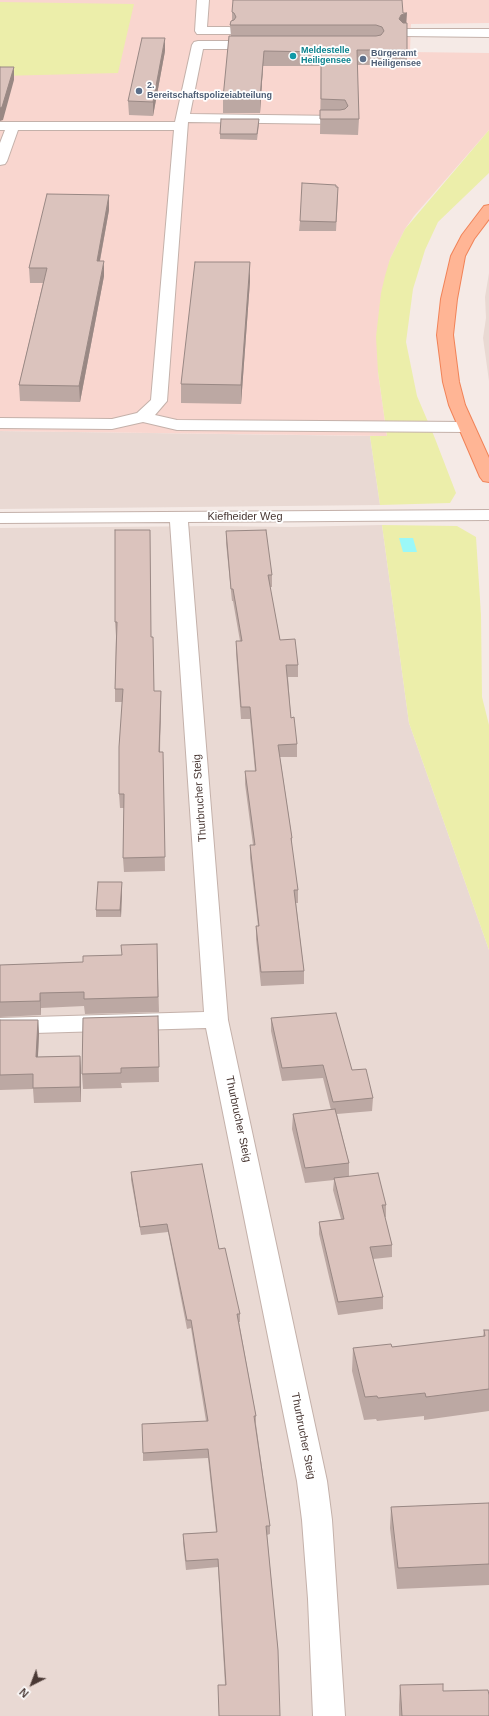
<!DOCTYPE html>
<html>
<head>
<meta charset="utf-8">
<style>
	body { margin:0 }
	#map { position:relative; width:489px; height:1716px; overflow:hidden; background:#f5eae6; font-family:Helvetica,sans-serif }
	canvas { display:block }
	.north { position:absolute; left:12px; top:1664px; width:40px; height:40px; -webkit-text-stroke:3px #fff; paint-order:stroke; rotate:222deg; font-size:11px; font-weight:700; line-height:16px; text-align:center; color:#493834 }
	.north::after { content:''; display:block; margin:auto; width:14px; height:18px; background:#493834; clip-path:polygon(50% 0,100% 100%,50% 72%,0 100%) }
</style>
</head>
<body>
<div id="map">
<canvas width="489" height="1716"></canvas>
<div class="north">N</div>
</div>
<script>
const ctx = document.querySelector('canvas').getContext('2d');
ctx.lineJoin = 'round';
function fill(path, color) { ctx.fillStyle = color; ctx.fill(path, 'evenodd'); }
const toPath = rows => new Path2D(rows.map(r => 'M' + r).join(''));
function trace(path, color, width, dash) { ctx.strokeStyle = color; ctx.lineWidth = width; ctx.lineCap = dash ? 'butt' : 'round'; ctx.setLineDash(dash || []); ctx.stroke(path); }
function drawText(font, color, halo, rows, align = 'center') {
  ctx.font = font + ' Helvetica,sans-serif'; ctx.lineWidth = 3.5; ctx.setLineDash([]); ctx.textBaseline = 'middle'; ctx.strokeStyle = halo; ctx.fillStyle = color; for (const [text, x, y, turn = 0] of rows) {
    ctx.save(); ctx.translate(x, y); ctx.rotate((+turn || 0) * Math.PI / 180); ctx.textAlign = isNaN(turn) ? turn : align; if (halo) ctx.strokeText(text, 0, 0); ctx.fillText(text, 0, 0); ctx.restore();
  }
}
fill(toPath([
	[489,273,489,381,483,338,486,318,485,297],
	[0,431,370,436,380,505,0,509],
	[382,525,409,723,489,950,489,1716,0,1716,0,528,216,526,292,527]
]), '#e9d9d3');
fill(toPath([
	[0,0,489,0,489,23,411,24,410,52,489,53,489,130,414,216,405,229,390,259,378,372,387,436,0,431]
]), '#f9d6cf');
fill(toPath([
	[0,2,134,4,118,73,0,76],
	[489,130,489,173,438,222,425,250,413,289,406,342,417,396,434,436,456,493,450,503,380,505,370,436,387,436,378,372,376,337,381,293,385,276,390,259,405,229],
	[382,525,457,526,476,537,481,615,482,697,489,725,489,950,409,723]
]), '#eceeaa');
fill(toPath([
	[399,538,413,538,417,552,403,552]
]), '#9bf8f8');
const minor = toPath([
	[197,0,209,0,207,27,229,27,233,28,235,31,233,34,197,34,195,31,197,0],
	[406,29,489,29,489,37,402,36,400,33,402,30,406,29],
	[198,41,258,41,262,42,264,45,262,48,258,49,203,49,190,114,339,116,344,117,346,120,344,123,339,124,188,122,167,401,155,415,177,420,466,422,472,423,474,427,472,431,466,432,177,430,143,422,112,429,0,428,0,418,112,419,137,413,151,400,174,130,18,130,7,161,5,164,0,165,0,143,5,130,0,130,0,122,175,122,192,45,194,42,198,41],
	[489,510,489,520,188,522,228,1020,327,1481,332,1520,345,1716,313,1716,308,1599,302,1520,297,1481,206,1028,0,1034,0,1018,204,1012,170,522,0,523,0,513,489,510]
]);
const major = toPath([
	[489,205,489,219,474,239,465,256,457,299,453,335,459,382,465,405,489,458,489,482,483,481,480,477,449,405,443,382,437,335,441,299,451,256,462,235,484,206,489,205]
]);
trace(minor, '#c4b1aa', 2);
trace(major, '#f18358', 2);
fill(minor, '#fff');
fill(major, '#ffb595');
fill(toPath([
	[232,12,403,13,406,23,407,50,407,65,357,65,359,119,358,135,320,134,321,66,263,66,260,113,223,113,223,98,231,36,230,25,232,21],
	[165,51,153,116,129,115,128,101],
	[259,124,257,140,220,139,220,134],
	[336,187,338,196,336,231,299,231,300,221],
	[109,195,109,210,100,261,104,276,80,402,20,401,19,385,43,283,30,283,29,268],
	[250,281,241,404,181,403,181,384],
	[115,530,151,637,154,691,161,691,161,705,160,752,163,752,165,871,124,872,123,858,124,808,120,808,119,794,122,702,115,702,115,689,116,636,115,622],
	[226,531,272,575,272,587,270,587,280,640,298,665,298,677,288,677,291,718,297,744,297,757,280,757,292,838,292,850,298,890,298,903,296,903,304,971,304,984,261,986,256,939,256,926,258,926,250,858,250,845,253,845,245,784,245,771,255,771,250,719,241,719,236,653,236,641,240,641,233,601,232,601,226,543],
	[122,890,121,917,96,917,96,910],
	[157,944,159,1012,85,1014,84,1006,41,1008,41,1015,0,1017,0,965,83,962,122,955],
	[158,1016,159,1082,121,1083,122,1088,83,1089,82,1074],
	[271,1018,352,1070,373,1098,372,1111,337,1114,349,1163,349,1176,386,1205,386,1217,385,1217,392,1245,392,1257,373,1259,383,1297,383,1309,338,1315,319,1234,319,1222,341,1219,333,1190,334,1180,305,1183,292,1129,293,1114,331,1110,323,1078,282,1081,271,1031],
	[0,1020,38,1020,39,1034,38,1057,80,1056,81,1071,81,1102,34,1103,33,1089,0,1090],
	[131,1172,219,1249,240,1314,240,1322,239,1322,256,1416,256,1424,270,1526,270,1534,267,1535,278,1650,225,1685,218,1567,186,1570,183,1543,183,1534,216,1532,208,1458,143,1461,143,1453,206,1421,191,1328,187,1329,168,1232,141,1235,131,1180],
	[484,1330,489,1330,489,1411,424,1420,424,1416,377,1421,376,1419,364,1420,352,1371,353,1348,392,1347,483,1337],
	[489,1503,489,1585,397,1589,390,1528,391,1507],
	[400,1685,443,1691,489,1716,399,1716,399,1705]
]), '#bca8a3');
fill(toPath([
	[407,13,406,28,399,19,401,15],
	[165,38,165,51,153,116,153,102],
	[264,51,263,66,260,113,260,98],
	[14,67,14,80,3,120,0,121,0,108],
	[109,195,109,210,97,276,97,261],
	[104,261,104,276,80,402,79,386],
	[250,262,250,281,241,404,241,385],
	[161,691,161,705,159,766,159,752],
	[122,882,122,890,121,917,120,910],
	[40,993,41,1008,41,1015,40,1001],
	[38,1020,39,1034,37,1072,36,1057],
	[80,1056,81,1071,81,1102,80,1087]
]), '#998884');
const building = toPath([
	[233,0,402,0,403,13,407,13,401,15,399,19,403,23,407,23,407,50,357,50,359,119,320,119,320,110,340,110,345,109,348,106,345,100,321,99,321,52,264,51,260,98,223,98,229,36,376,36,381,35,384,31,382,27,376,25,230,25,231,21,234,20,236,17,234,13,232,12,233,0],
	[142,38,165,38,153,102,128,101,142,38],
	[0,67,14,67,2,107,0,108,0,67],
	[221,119,259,119,257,134,220,134,221,119],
	[302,183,336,185,336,187,338,187,336,222,300,221,302,183],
	[47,194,109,195,97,261,104,261,79,386,19,385,47,268,29,268,47,194],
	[195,262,250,262,241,385,181,384,195,262],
	[115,530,150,530,151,637,153,637,154,691,161,691,159,752,163,752,165,857,123,858,124,794,119,794,119,747,123,689,115,689,117,622,115,622,115,530],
	[266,530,272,575,268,575,280,640,295,639,298,665,286,665,291,718,294,717,297,744,278,745,292,838,291,838,298,890,294,890,304,971,261,972,256,926,259,926,250,845,255,845,245,771,256,771,250,707,241,707,236,641,242,641,233,589,231,589,226,531,266,530],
	[98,882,122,882,120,910,96,910,98,882],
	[157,944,158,997,84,999,84,992,40,993,40,1001,0,1002,0,965,83,962,83,956,122,955,121,945,157,944],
	[336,1013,352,1070,366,1069,373,1098,333,1102,323,1065,282,1068,271,1018,336,1013],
	[158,1016,159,1067,121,1068,121,1073,82,1074,83,1018,158,1016],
	[0,1020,38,1020,36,1057,80,1056,80,1087,33,1088,33,1074,0,1075,0,1020],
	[335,1109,349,1163,305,1168,293,1114,335,1109],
	[202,1164,219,1249,225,1248,240,1314,237,1314,256,1416,254,1416,270,1526,266,1526,278,1650,280,1716,219,1716,218,1685,226,1685,218,1559,186,1561,183,1534,217,1532,208,1449,143,1453,142,1424,208,1421,191,1320,187,1320,167,1224,140,1227,131,1172,202,1164],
	[378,1173,386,1205,382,1205,392,1245,370,1247,383,1297,338,1302,319,1222,344,1219,334,1178,378,1173],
	[484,1330,489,1330,489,1389,426,1397,425,1393,378,1398,377,1396,365,1397,353,1348,391,1344,392,1347,485,1336,484,1330],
	[489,1503,489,1564,398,1568,391,1507,489,1503],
	[443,1684,443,1691,488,1690,489,1695,489,1716,402,1716,400,1685,443,1684]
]);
fill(building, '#dbc3bd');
trace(building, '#998884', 1);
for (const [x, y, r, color] of [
	[293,56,4,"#0f9aa8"],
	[363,59,4,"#5c6f8a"],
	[139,91,4,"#5c6f8a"]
]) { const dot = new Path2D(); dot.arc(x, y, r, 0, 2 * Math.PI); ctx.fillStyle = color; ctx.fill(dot); trace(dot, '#fff', 1.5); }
drawText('bold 9px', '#0d838f', '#fff', [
	["Meldestelle",301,51],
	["Heiligensee",301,61]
], 'left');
drawText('bold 9px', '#4e5e75', '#fff', [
	["Bürgeramt",371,54],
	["Heiligensee",371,64],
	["2.",147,86],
	["Bereitschaftspolizeiabteilung",147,96]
], 'left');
drawText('11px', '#493834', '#fff', [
	["Kiefheider Weg",245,517],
	["Thurbrucher Steig",200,798,-94],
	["Thurbrucher Steig",238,1119,78],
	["Thurbrucher Steig",303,1436,79]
]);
</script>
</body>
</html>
